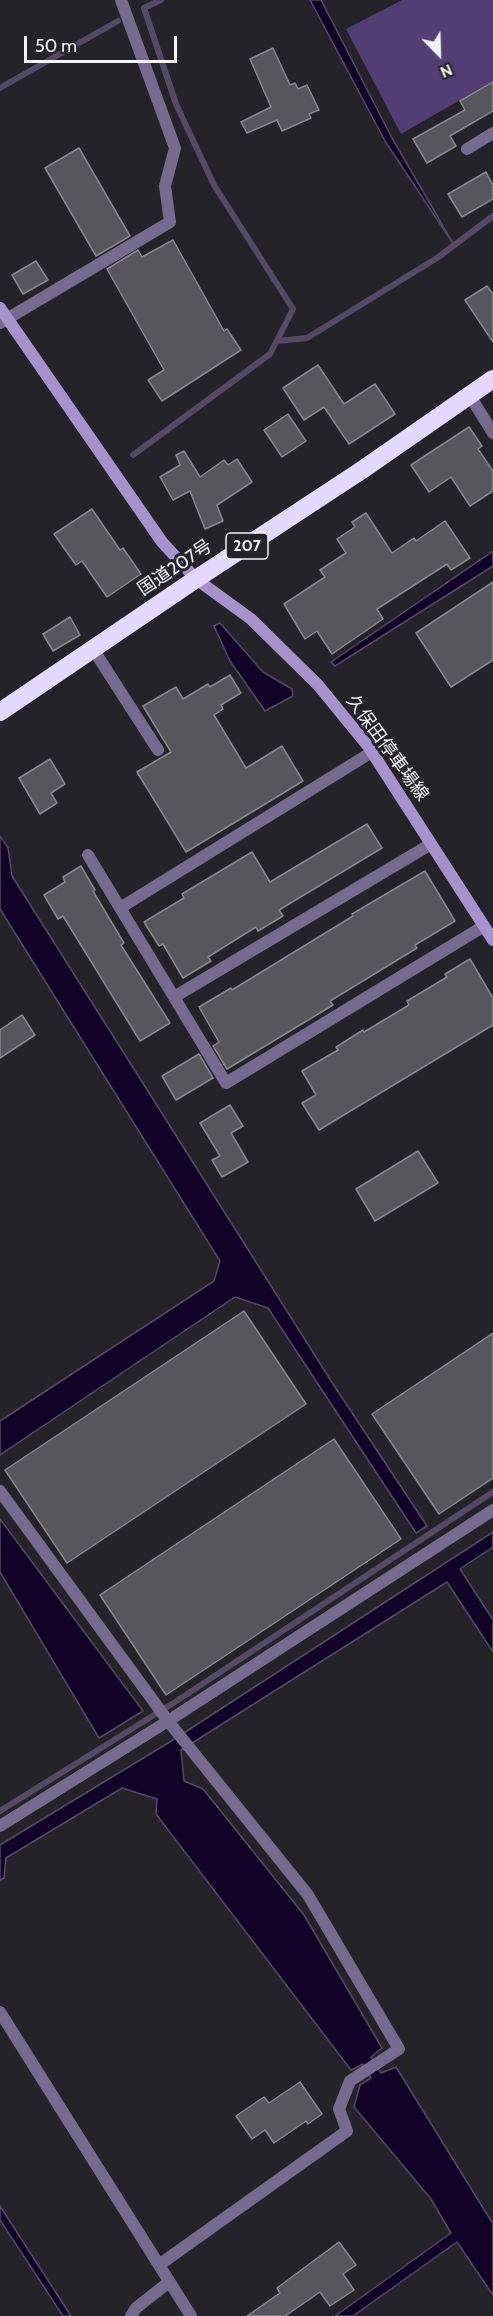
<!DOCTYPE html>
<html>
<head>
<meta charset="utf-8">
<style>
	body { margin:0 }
	#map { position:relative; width:493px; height:2316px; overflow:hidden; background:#252329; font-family:Cabin,sans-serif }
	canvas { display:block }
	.north { position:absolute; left:409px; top:24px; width:60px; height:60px; -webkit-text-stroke:4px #252329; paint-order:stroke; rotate:157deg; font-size:16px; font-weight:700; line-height:24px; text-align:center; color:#f4f2f7 }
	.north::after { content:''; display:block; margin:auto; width:21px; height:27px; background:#f4f2f7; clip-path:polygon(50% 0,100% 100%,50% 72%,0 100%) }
	.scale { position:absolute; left:24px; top:36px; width:153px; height:27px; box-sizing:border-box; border:3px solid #f4f2f7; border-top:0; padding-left:8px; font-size:18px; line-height:21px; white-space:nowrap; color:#f4f2f7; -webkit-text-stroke:4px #252329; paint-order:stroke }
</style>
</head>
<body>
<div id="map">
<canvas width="493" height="2316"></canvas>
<div class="north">N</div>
<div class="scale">50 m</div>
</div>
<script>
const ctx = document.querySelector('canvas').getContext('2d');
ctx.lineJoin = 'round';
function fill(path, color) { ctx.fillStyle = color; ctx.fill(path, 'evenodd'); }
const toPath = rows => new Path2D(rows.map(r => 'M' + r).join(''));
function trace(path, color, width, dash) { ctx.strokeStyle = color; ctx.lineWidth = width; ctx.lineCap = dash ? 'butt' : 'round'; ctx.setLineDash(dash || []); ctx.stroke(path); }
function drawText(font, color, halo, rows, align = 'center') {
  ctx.font = font + ' Cabin,"Noto Sans JP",sans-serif'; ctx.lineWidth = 6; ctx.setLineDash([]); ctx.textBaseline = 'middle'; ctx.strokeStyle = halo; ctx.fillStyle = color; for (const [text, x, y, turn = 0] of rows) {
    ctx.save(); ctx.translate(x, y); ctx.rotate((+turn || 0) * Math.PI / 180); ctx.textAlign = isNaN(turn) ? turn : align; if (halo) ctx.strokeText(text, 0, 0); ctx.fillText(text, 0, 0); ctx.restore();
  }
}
fill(toPath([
	[402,0,493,0,493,81,401,134,346,29]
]), '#523e74');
const water = toPath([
	[310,0,321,0,392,138,454,245,385,141,310,0],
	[493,551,493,566,335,666,331,662,493,551],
	[220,623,263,672,292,689,293,696,265,711,230,661,214,626,220,623],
	[0,836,8,848,12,876,333,1384,427,1526,416,1533,268,1308,235,1297,0,1455,0,1421,214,1281,220,1261,0,909,0,836],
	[0,1519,143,1711,99,1738,0,1572,0,1519],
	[493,1532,493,1547,460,1569,493,1620,493,1652,447,1582,181,1750,184,1781,203,1789,304,1915,382,2048,371,2057,381,2073,396,2067,493,2224,493,2295,457,2242,353,2316,335,2316,451,2233,431,2199,354,2107,360,2085,371,2078,363,2064,351,2070,156,1814,157,1799,122,1788,6,1858,4,1878,0,1880,0,1845,173,1740,493,1532],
	[0,2206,71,2316,63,2316,0,2220,0,2206]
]);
fill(water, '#110126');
trace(water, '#554965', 1.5);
trace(toPath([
	[0,88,118,21],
	[277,341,307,338,437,258,493,216],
	[133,455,270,354,293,309,214,185,176,104,144,8,161,0],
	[0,1811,175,1702,493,1492]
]), '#554965', 6);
const building = toPath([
	[273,48,290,85,295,83,298,89,307,85,319,110,309,114,311,118,282,131,277,120,247,133,241,122,271,107,250,59,273,48],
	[493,82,493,111,450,136,456,146,427,163,413,139,465,110,460,101,493,82],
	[79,148,130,236,96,256,45,168,79,148],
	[486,172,493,185,493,199,462,217,448,194,486,172],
	[173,240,224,331,227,329,241,350,162,401,148,380,164,370,107,269,138,250,142,257,173,240],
	[36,261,48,280,23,294,12,275,36,261],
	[487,286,493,294,493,342,465,300,487,286],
	[318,365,344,404,375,384,395,414,349,444,324,407,304,420,283,388,318,365],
	[288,414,306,441,282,457,264,430,288,414],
	[469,427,482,446,478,449,493,471,493,491,470,506,451,477,429,492,411,465,469,427],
	[184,451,200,477,224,460,228,465,237,459,252,482,217,505,223,521,205,529,190,491,173,500,160,477,180,465,176,455,184,451],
	[92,509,120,550,123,548,141,574,107,597,82,561,76,565,54,534,92,509],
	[366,513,392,553,414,538,416,541,445,521,470,558,451,570,447,564,377,609,383,619,332,654,317,631,305,639,284,604,325,577,320,570,346,553,337,539,355,527,352,522,366,513],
	[493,582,493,660,451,687,416,633,493,582],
	[70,617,80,635,53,651,43,634,70,617],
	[230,675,241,693,221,705,223,709,214,715,246,768,282,746,303,781,186,852,137,772,171,752,143,706,176,687,183,699,208,684,210,687,230,675],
	[50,759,65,784,51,793,57,803,40,814,19,778,50,759],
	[367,824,382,848,279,910,283,916,258,931,256,927,208,957,211,961,183,978,163,944,159,946,144,922,184,898,182,894,252,852,270,882,367,824],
	[81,866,95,890,93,891,124,943,121,945,170,1023,140,1041,63,916,58,919,44,895,65,882,63,877,81,866],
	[425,871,455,921,415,945,417,948,330,1001,333,1005,227,1069,213,1046,219,1042,199,1007,231,988,232,990,353,916,352,914,425,871],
	[470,959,493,998,493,1025,319,1130,302,1103,316,1095,302,1071,338,1050,336,1047,363,1030,364,1032,409,1005,407,1001,447,977,445,974,470,959],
	[22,1015,35,1035,0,1058,0,1030,22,1015],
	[199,1054,213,1078,176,1100,162,1076,199,1054],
	[230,1105,243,1126,231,1133,248,1162,222,1177,212,1160,220,1156,200,1123,230,1105],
	[418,1151,438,1183,375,1221,356,1189,418,1151],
	[244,1311,306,1404,67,1563,5,1470,244,1311],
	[493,1333,493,1478,439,1514,372,1414,493,1333],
	[334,1439,401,1539,166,1695,100,1595,334,1439],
	[300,2082,322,2114,308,2124,306,2121,274,2143,265,2130,252,2139,236,2116,264,2097,269,2103,300,2082],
	[339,2242,356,2265,343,2274,354,2290,330,2306,320,2292,285,2316,247,2316,280,2293,277,2288,339,2242]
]);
fill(building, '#58555d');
trace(building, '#89878f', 1.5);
trace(toPath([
	[467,149,493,133],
	[0,323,170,222,165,186,175,148,121,0],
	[470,396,493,433],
	[93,649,158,750],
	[88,855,226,1083,484,926],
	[120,908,372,752],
	[174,997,431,844],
	[0,1491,168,1721,308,1895,399,2049,350,2081,339,2109,347,2131,159,2265],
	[0,1826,168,1721,493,1510],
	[0,2012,191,2316],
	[131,2316,136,2308,169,2282]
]), '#766a8e', 12);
trace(toPath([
	[0,308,162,542,196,579,251,619,318,685,368,746,493,940]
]), '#a592cc', 12);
trace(toPath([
	[0,712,196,579,362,470,493,379]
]), '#e4d9fd', 18);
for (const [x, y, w] of [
	[247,546,42]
]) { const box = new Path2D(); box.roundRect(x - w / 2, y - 13, w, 26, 4.5); ctx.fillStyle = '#252329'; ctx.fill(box); trace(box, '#f4f2f7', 1.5); }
drawText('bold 16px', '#f4f2f7', null, [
	["207",247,546]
]);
drawText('18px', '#f4f2f7', '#252329', [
	["国道207号",175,568,-34],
	["久保田停車場線",387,748,54]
]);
</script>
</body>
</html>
